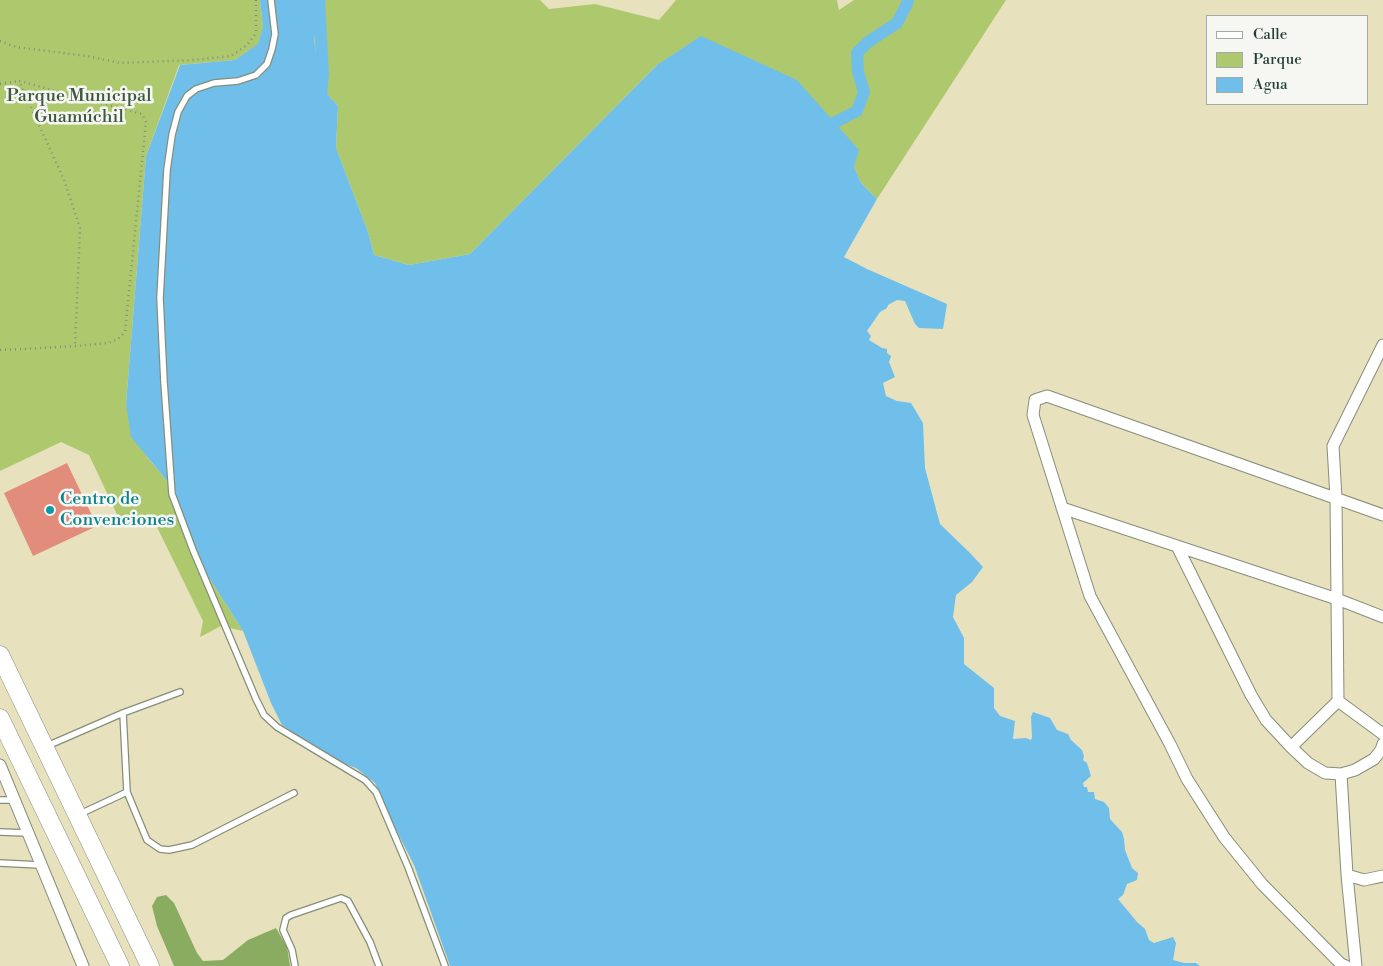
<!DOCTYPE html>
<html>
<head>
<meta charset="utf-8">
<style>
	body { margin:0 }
	#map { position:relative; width:1383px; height:966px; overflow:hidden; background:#e8e1be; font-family:"Libre Bodoni",serif }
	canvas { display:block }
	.legend { position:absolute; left:1206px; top:15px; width:162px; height:90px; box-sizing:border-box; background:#f6f6f2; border:1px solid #a0aca6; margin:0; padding:6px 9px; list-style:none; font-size:15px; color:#1f3d34 }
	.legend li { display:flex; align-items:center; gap:10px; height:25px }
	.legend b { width:25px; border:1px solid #a0aca6 }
</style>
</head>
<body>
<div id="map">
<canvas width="1383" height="966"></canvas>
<ul class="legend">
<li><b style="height:6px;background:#fff"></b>Calle</li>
<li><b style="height:14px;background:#aec86e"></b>Parque</li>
<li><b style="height:14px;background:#70bfeb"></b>Agua</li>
</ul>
</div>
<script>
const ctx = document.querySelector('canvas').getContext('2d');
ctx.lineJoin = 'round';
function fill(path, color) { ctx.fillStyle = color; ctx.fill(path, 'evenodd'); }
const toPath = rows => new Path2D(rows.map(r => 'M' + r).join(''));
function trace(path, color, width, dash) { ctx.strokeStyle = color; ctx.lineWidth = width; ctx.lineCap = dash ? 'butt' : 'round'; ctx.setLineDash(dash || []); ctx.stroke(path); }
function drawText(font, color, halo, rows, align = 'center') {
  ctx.font = font + ' "Libre Bodoni",serif'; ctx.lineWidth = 5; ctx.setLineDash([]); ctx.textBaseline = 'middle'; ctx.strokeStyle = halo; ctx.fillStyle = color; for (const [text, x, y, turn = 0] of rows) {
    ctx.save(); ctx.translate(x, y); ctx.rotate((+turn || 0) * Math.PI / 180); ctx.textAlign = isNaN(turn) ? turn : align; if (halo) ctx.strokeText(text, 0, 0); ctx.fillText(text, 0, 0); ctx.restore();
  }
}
fill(toPath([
	[0,0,260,0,263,27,259,44,235,60,179,65,146,156,126,404,147,457,167,481,201,565,243,631,221,626,200,637,203,621,156,525,140,517,122,525,89,455,61,442,0,471],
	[326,0,540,0,549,9,595,4,659,20,676,0,837,0,839,10,854,0,1006,0,877,199,861,183,854,167,657,65,470,254,409,265,374,255,368,232,336,148,338,106,321,87,314,39]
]), '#aec86e');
fill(toPath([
	[166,895,174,903,197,953,203,961,223,960,248,940,276,928,287,947,290,966,174,966,157,926,152,906,157,897]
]), '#8aac61');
fill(toPath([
	[260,0,326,0,314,39,321,87,338,106,336,148,368,232,374,255,409,265,470,254,657,65,701,36,797,80,859,150,854,167,861,183,877,199,844,257,867,269,947,304,943,329,919,328,915,324,905,301,897,300,888,305,887,308,880,312,867,331,871,336,869,340,882,348,887,349,887,353,891,356,889,362,895,377,883,383,886,396,897,401,911,403,923,423,925,468,940,524,970,553,983,567,972,582,956,595,953,617,964,638,964,664,994,688,994,708,1000,716,1015,721,1013,739,1026,738,1031,740,1032,737,1031,717,1033,712,1050,718,1057,730,1068,734,1071,740,1082,750,1084,756,1083,760,1087,763,1091,776,1083,783,1084,787,1087,787,1088,792,1094,792,1095,799,1104,802,1109,808,1110,819,1122,832,1124,839,1125,850,1132,868,1138,873,1137,880,1127,884,1123,895,1118,899,1137,922,1145,929,1149,940,1154,943,1173,937,1176,943,1173,960,1184,963,1196,963,1200,966,450,966,414,865,388,814,375,783,356,768,334,760,282,725,271,703,243,631,201,565,167,481,131,437,126,404,146,156,180,65,235,60,258,44,263,27]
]), '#70bfeb');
trace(toPath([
	[319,0,323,74,320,105],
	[820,130,857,111,864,92,858,72,857,53,868,42,897,23,907,4,908,0]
]), '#70bfeb', 12);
fill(toPath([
	[67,463,97,526,33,556,4,493]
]), '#e28d7c');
const service = toPath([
	[271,0,275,34,272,49,267,64,256,75,238,81,214,83,196,89,187,96,178,112,172,135,167,170,160,298,164,382,172,494,193,550,256,699,264,715,277,727,365,780,376,792,408,867,445,966],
	[123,713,127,792,147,840,160,849,169,850,192,845,294,793],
	[47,746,123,713,180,692],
	[0,800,13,800],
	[80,814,127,792],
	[0,832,27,833],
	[0,863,40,865],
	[295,966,292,950,283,930,286,918,291,915,341,898,348,901,370,942,379,966]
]);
const minor = toPath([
	[1062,508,1337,599,1383,617],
	[1177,546,1251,695,1266,720,1291,747],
	[1338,701,1383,734],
	[0,765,83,966],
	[1341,774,1355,770,1374,759,1381,750,1383,744],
	[1347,875,1364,880,1383,876],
	[1346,966,1341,964,1262,884,1224,837,1187,779,1170,744,1090,596,1033,415,1035,400,1047,396,1383,515],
	[1356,966,1347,875,1341,774,1325,773,1308,763,1291,747,1338,701,1336,498,1333,446,1383,345]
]);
const primary = toPath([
	[0,655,150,966],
	[0,718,120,966]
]);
trace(service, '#848f79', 8);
trace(minor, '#848f79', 13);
trace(primary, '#848f79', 19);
trace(toPath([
	[0,41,16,47,87,56,120,63,194,60,231,56,247,45,256,33,256,0],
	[0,84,19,81],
	[0,350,23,349,75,346,108,343,118,339,125,332,146,122,142,114,19,81,64,180,80,228,75,346]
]), '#848f79', 2.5, [1, 4]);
trace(service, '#fff', 5.5);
trace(minor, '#fff', 11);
trace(primary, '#fff', 18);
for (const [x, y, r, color] of [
	[50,510,5,"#0f9aa8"]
]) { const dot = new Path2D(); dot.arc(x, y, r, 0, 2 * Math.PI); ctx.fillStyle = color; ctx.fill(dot); trace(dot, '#f6f6f2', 2); }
drawText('18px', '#3c5940', '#f6f6f2', [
	["Parque Municipal",79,97],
	["Guamúchil",79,118]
]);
drawText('18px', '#0d838f', '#f6f6f2', [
	["Centro de",60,500],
	["Convenciones",60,521]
], 'left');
</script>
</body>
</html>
